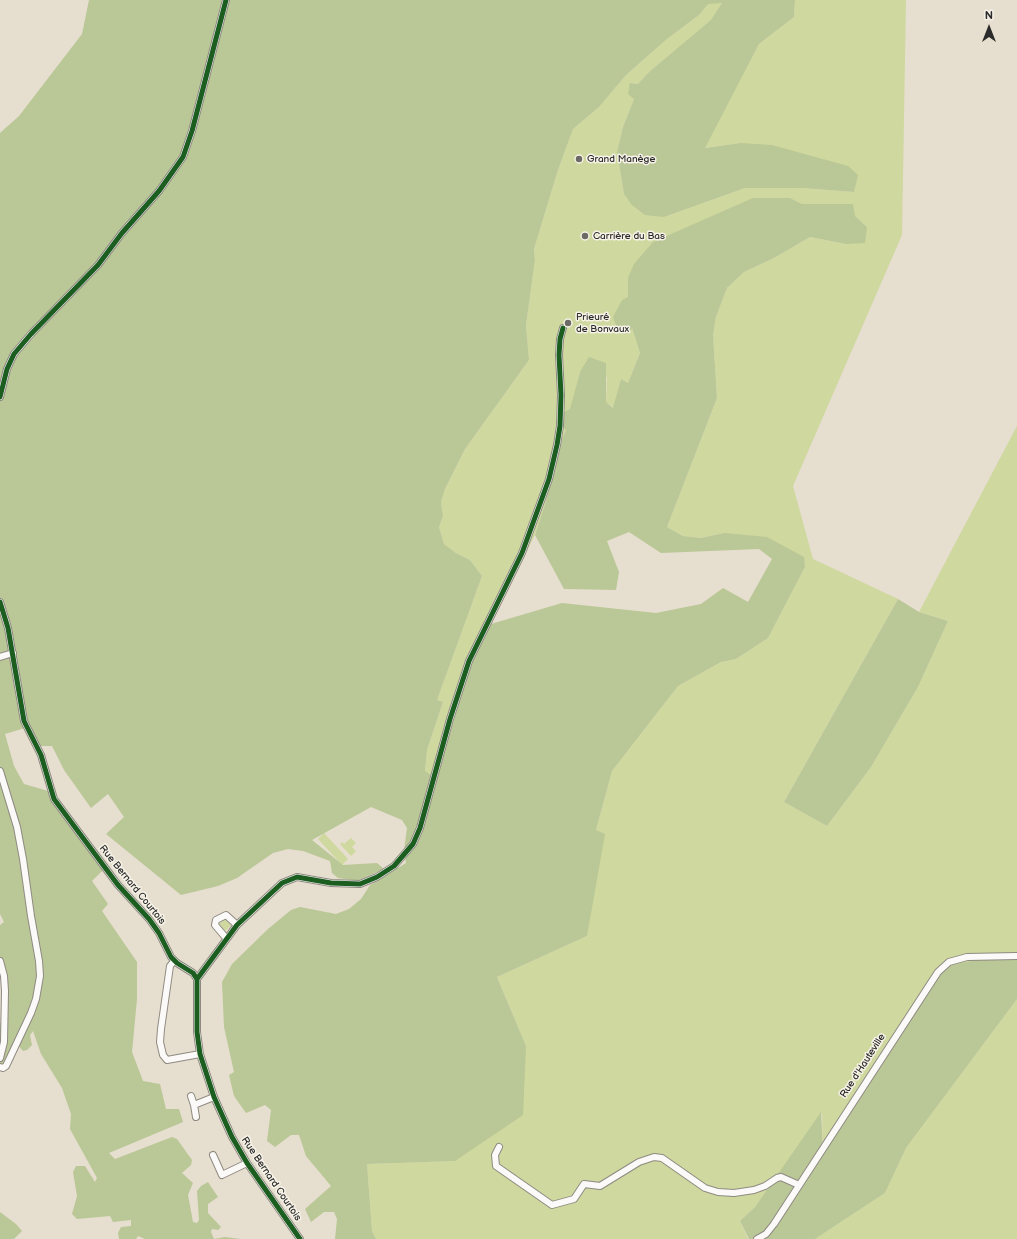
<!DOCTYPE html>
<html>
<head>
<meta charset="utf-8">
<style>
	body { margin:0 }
	#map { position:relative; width:1017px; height:1239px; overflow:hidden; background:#e6dece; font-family:"Balsamiq Sans",sans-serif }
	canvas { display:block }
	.north { position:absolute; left:969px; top:8px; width:40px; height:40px; -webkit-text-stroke:3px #f7f3e8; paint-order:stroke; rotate:0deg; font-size:11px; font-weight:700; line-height:16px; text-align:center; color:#2b2b2b }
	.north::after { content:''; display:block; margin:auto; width:14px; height:18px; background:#2b2b2b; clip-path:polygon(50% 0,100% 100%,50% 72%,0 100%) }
</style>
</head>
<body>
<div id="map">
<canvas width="1017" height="1239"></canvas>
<div class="north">N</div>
</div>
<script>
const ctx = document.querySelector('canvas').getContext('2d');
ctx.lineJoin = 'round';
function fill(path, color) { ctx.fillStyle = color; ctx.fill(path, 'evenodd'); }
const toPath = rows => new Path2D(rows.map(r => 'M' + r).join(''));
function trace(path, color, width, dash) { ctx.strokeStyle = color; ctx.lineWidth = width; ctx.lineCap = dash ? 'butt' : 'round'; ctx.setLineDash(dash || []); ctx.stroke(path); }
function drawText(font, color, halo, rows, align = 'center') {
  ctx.font = font + ' "Balsamiq Sans",sans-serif'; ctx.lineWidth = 3; ctx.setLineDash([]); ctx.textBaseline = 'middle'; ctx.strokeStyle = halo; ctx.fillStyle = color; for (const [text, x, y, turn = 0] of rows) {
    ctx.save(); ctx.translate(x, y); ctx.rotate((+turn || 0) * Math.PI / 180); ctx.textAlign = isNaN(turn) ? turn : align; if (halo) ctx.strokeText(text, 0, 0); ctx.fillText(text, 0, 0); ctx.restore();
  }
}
fill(toPath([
	[795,0,906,0,902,235,793,486,813,559,898,599,784,802,827,826,871,767,918,687,948,621,919,612,1017,426,1017,957,823,1150,822,1113,755,1207,740,1221,748,1239,376,1239,372,1231,367,1164,455,1161,526,1046,497,977,587,936,596,830,612,771,678,686,721,662,736,659,768,638,805,567,724,533,701,538,683,536,667,527,717,398,713,335,716,317,727,288,744,272,774,258,810,237,846,244,867,227,855,216,802,204,790,198,628,278,628,297,632,328,640,353,628,383,621,379,614,408,606,402,607,377,580,372,566,430,561,441,545,504,535,535,476,650,467,674,438,779,425,772,427,750,443,702,437,700,482,576,470,560,456,553,444,544,439,527,443,516,441,502,445,489,465,449,529,360,526,325,535,260,534,249,558,170,573,129,599,107,626,75,667,39,699,15,708,3,722,3,712,20,649,72,638,84,631,83,634,99,623,127,617,152,624,194,664,217,745,188,802,188,854,192,740,143,704,148,759,44,794,17],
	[324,833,348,859,342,865,318,839],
	[351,838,356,843,352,847,356,851,351,856,340,844,342,842,344,844],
	[224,919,231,925,228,929,223,931,218,925],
	[1017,999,1017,1239,815,1239,885,1193,906,1148]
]), '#cfd89e');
fill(toPath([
	[89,0,795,0,794,17,759,44,705,148,740,143,772,145,848,166,858,175,854,192,802,188,745,188,664,217,645,215,632,205,624,194,617,152,623,127,634,99,628,94,630,83,638,84,649,72,711,20,722,3,708,4,699,15,667,39,626,75,599,107,573,129,558,170,534,249,535,260,526,325,529,360,465,449,445,489,441,502,443,516,439,527,444,544,456,553,470,560,482,576,437,700,443,702,427,750,425,771,437,779,467,674,476,650,491,624,562,603,656,613,701,604,723,588,748,602,772,559,759,549,661,553,629,532,607,541,619,572,616,590,564,589,535,535,545,504,561,441,566,430,562,426,564,412,570,409,580,372,589,357,606,363,606,402,613,408,621,379,628,383,640,353,632,328,628,334,619,333,613,317,622,300,628,297,628,278,634,264,653,242,753,198,790,198,802,204,853,204,855,216,867,227,865,243,846,244,810,237,774,258,744,272,727,288,716,317,713,335,717,398,667,527,683,536,701,538,724,533,767,537,804,557,805,567,768,638,736,659,721,662,678,686,612,771,596,830,605,834,587,936,497,977,526,1046,523,1115,455,1161,367,1164,372,1231,376,1239,335,1239,337,1219,334,1212,324,1212,311,1222,305,1209,331,1186,306,1156,299,1135,291,1135,275,1147,267,1141,271,1110,265,1105,246,1113,234,1096,229,1075,234,1072,224,1027,222,982,232,964,268,929,291,910,300,907,336,914,349,909,361,899,370,885,406,863,404,850,407,828,402,820,371,807,312,840,343,865,377,863,384,869,357,881,338,878,332,873,330,861,303,851,288,849,273,853,237,878,218,886,181,895,106,834,124,817,108,794,91,808,64,770,52,746,39,746,28,727,5,734,14,766,24,784,48,791,59,811,103,870,92,881,108,904,102,911,137,962,137,999,132,1052,143,1081,160,1084,166,1109,179,1109,183,1122,109,1153,115,1159,172,1137,177,1139,192,1160,191,1165,182,1173,193,1183,188,1195,193,1222,197,1223,199,1220,197,1191,201,1186,208,1182,218,1197,208,1204,208,1213,221,1227,218,1230,212,1229,211,1232,214,1239,225,1237,241,1239,145,1239,138,1236,136,1239,119,1239,118,1233,121,1227,131,1226,131,1220,113,1222,110,1216,77,1219,72,1214,77,1196,73,1172,76,1166,85,1166,95,1182,97,1178,70,1129,71,1114,62,1088,41,1054,33,1031,30,1035,32,1045,27,1050,23,1051,15,1042,0,1068,0,1023,6,1023,5,967,0,957,0,925,4,922,0,914,0,133,19,116,82,34],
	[898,599,919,612,948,621,918,687,871,767,827,826,784,802],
	[1017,957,1017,999,906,1148,885,1193,815,1239,749,1239,740,1221,755,1207,821,1112,823,1149,893,1042,943,971,952,965,981,959],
	[0,1212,16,1224,22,1231,14,1239,0,1239]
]), '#bac796');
const street = toPath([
	[0,397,7,369,14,354,31,334,98,265,122,233,159,191,183,157,192,131,226,0],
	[0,602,8,628,24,721,41,755,54,799,118,885,149,919,159,933,171,957,177,963,193,973,197,979,197,1032,200,1054,214,1097,232,1137,247,1163,300,1239],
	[0,657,13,653],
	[0,771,17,827,23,859,31,916,39,961,40,976,36,999,31,1013,6,1066,3,1068,0,1067],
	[226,938,215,925,216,920,226,915,237,925],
	[0,961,4,976,5,991,4,1042,0,1058],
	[174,961,170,966,161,1029,160,1042,163,1055,167,1060,200,1054],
	[197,979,237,925,282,883,297,877,331,883,360,884,377,877,394,866,413,844,420,828,450,719,469,661,522,553,549,479,557,445,560,426,561,395,559,355,560,339,563,328],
	[191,1096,194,1105,214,1097],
	[194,1105,196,1117],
	[499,1147,495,1155,496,1166,552,1205,574,1199,584,1184,600,1186,639,1162,654,1157,662,1158,705,1188,718,1192,734,1193,754,1190,765,1186,777,1178,781,1177,799,1185],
	[213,1155,222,1175,247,1163],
	[757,1239,766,1234,774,1224,938,972,949,962,967,957,1017,956]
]);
trace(street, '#8f8a82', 8);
trace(street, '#fbfaf8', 6);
trace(toPath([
	[0,397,7,369,14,354,31,334,98,265,122,233,159,191,183,157,192,131,226,0],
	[0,602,8,628,24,721,41,755,54,799,118,885,149,919,159,933,171,957,177,963,193,973,197,979,197,1032,200,1054,214,1097,232,1137,247,1163,300,1239],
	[197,979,237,925,282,883,297,877,331,883,360,884,377,877,394,866,413,844,420,828,450,719,469,661,522,553,549,479,557,445,560,426,561,395,559,355,560,339,563,328]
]), '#1b5e20', 5);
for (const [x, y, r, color] of [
	[579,159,4,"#6c6a64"],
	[585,236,4,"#6c6a64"],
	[568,323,4,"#6c6a64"]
]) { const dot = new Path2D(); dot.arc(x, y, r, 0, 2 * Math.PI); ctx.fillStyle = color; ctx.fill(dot); trace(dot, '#f7f3e8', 1.5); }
drawText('10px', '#2b2b2b', '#f7f3e8', [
	["Grand Manège",587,159],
	["Carrière du Bas",593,236],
	["Prieuré",576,317],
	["de Bonvaux",576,329]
], 'left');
drawText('10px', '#2b2b2b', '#f7f3e8', [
	["Rue Bernard Courtois",132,885,51],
	["Rue d'Hauteville",863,1066,-57],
	["Rue Bernard Courtois",271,1179,56]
]);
</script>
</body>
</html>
